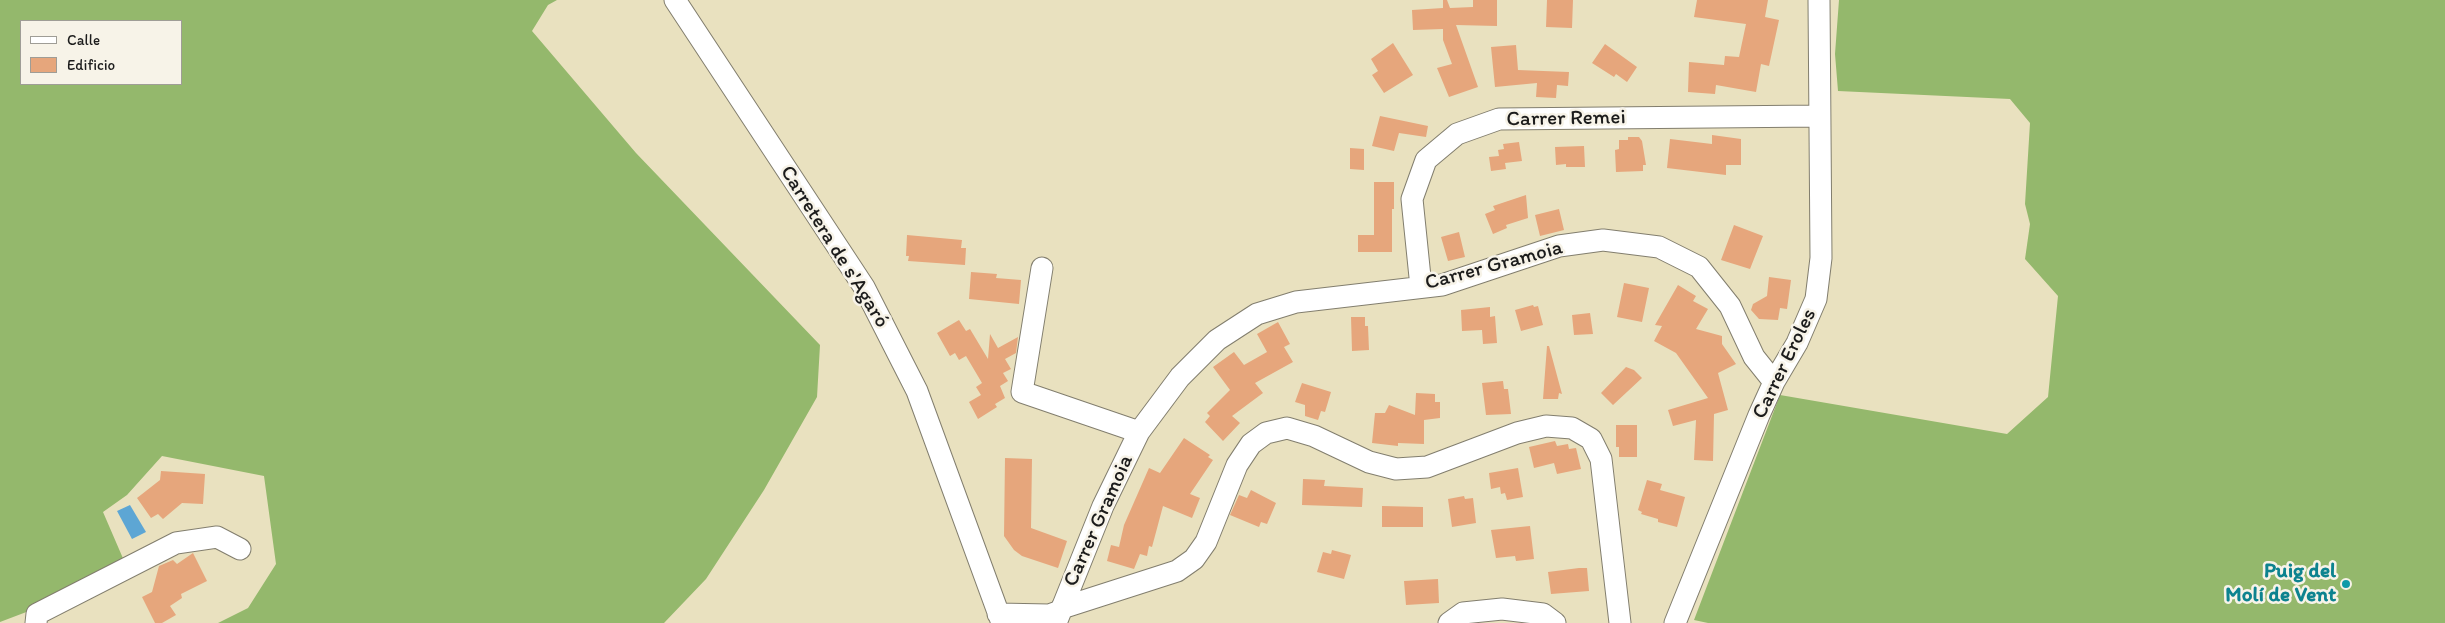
<!DOCTYPE html>
<html>
<head>
<meta charset="utf-8">
<style>
	body { margin:0 }
	#map { position:relative; width:2445px; height:623px; overflow:hidden; background:#e9e1bf; font-family:Itim,sans-serif }
	canvas { display:block }
	.legend { position:absolute; left:20px; top:20px; width:162px; height:65px; box-sizing:border-box; background:#f7f3e8; border:1px solid #9f9d96; margin:0; padding:6px 9px; list-style:none; font-size:15px; color:#1c1c1c }
	.legend li { display:flex; align-items:center; gap:10px; height:25px }
	.legend b { width:25px; border:1px solid #9f9d96 }
</style>
</head>
<body>
<div id="map">
<canvas width="2445" height="623"></canvas>
<ul class="legend">
<li><b style="height:6px;background:#fff"></b>Calle</li>
<li><b style="height:14px;background:#e6a67c"></b>Edificio</li>
</ul>
</div>
<script>
const ctx = document.querySelector('canvas').getContext('2d');
ctx.lineJoin = 'round';
function fill(path, color) { ctx.fillStyle = color; ctx.fill(path, 'evenodd'); }
const toPath = rows => new Path2D(rows.map(r => 'M' + r).join(''));
function trace(path, color, width, dash) { ctx.strokeStyle = color; ctx.lineWidth = width; ctx.lineCap = dash ? 'butt' : 'round'; ctx.setLineDash(dash || []); ctx.stroke(path); }
function drawText(font, color, halo, rows, align = 'center') {
  ctx.font = font + ' Itim,sans-serif'; ctx.lineWidth = 5; ctx.setLineDash([]); ctx.textBaseline = 'middle'; ctx.strokeStyle = halo; ctx.fillStyle = color; for (const [text, x, y, turn = 0] of rows) {
    ctx.save(); ctx.translate(x, y); ctx.rotate((+turn || 0) * Math.PI / 180); ctx.textAlign = isNaN(turn) ? turn : align; if (halo) ctx.strokeText(text, 0, 0); ctx.fillText(text, 0, 0); ctx.restore();
  }
}
fill(toPath([
	[0,0,557,0,548,5,532,31,636,153,820,345,817,397,764,490,706,579,664,623,218,623,248,608,276,564,264,476,162,456,127,495,103,512,125,563,29,611,0,622],
	[21,21,181,21,181,84,21,84],
	[1839,0,2445,0,2445,623,1708,623,1694,620,1780,395,2007,434,2048,397,2058,296,2025,259,2030,224,2025,204,2030,123,2010,99,1838,91,1835,54]
]), '#94b86c');
fill(toPath([
	[130,505,146,532,132,539,117,511]
]), '#5da6d4');
fill(toPath([
	[1443,0,1447,0,1450,8,1473,7,1473,0,1497,0,1497,26,1456,25,1478,87,1449,97,1437,68,1452,64,1443,40,1443,29,1413,30,1412,10,1443,8],
	[1547,0,1573,0,1572,28,1546,27],
	[1697,0,1768,0,1765,17,1779,20,1769,66,1761,64,1756,92,1716,85,1715,94,1688,92,1689,62,1724,65,1725,56,1739,57,1746,24,1694,17],
	[1393,43,1413,75,1384,93,1372,75,1378,71,1371,59],
	[1605,44,1637,67,1627,82,1616,74,1614,77,1592,63],
	[1516,45,1518,70,1569,72,1568,86,1557,85,1556,98,1536,97,1537,83,1495,87,1491,47],
	[1380,116,1428,126,1426,137,1399,133,1394,151,1372,146],
	[1712,135,1741,139,1741,165,1726,165,1726,175,1667,168,1670,139,1712,144],
	[1628,137,1639,137,1642,141,1646,165,1643,165,1643,171,1616,172,1615,150,1619,149,1619,140,1628,140],
	[1519,142,1522,161,1505,163,1506,169,1491,171,1489,157,1499,156,1498,150,1504,149,1503,144],
	[1584,146,1585,167,1566,167,1566,164,1556,165,1555,147],
	[1350,148,1364,149,1364,170,1350,169],
	[1374,182,1394,182,1394,209,1392,209,1392,252,1358,252,1358,235,1374,235],
	[1526,195,1528,218,1506,225,1507,228,1493,234,1485,214,1495,210,1493,206],
	[1559,209,1564,230,1540,236,1535,215],
	[1734,225,1763,236,1750,269,1721,260],
	[1459,232,1465,257,1448,261,1441,237],
	[907,235,962,240,961,248,966,248,965,265,908,261,909,256,906,256],
	[971,272,997,274,996,278,1021,280,1019,304,969,299],
	[1769,277,1791,280,1787,309,1780,308,1778,320,1759,319,1751,310,1753,304,1767,296],
	[1624,283,1649,288,1642,322,1617,317],
	[1678,285,1696,296,1693,301,1708,309,1696,329,1722,336,1722,344,1736,364,1718,373,1728,410,1714,414,1713,461,1694,460,1696,420,1673,426,1668,410,1708,398,1676,353,1654,341,1662,326,1655,325],
	[1533,305,1534,307,1538,306,1543,325,1521,331,1515,310],
	[1490,307,1490,317,1495,316,1497,343,1483,344,1482,330,1462,331,1461,310],
	[1590,313,1593,334,1574,335,1572,315],
	[1351,317,1365,317,1365,326,1368,326,1369,350,1352,351],
	[959,320,966,331,970,329,988,359,990,334,998,348,1018,337,1016,353,1005,359,1011,369,1003,373,1008,381,1000,386,1005,398,995,404,997,407,978,419,969,402,981,395,976,387,982,383,966,356,959,360,955,353,950,356,937,333],
	[1278,322,1290,344,1284,347,1293,362,1255,383,1263,393,1232,416,1240,423,1223,441,1205,422,1210,416,1207,413,1230,390,1213,367,1234,352,1244,365,1267,352,1257,334],
	[1547,346,1549,346,1562,394,1559,393,1558,399,1543,399],
	[1626,367,1634,370,1642,378,1613,405,1601,393],
	[1503,381,1504,389,1508,389,1511,414,1486,415,1482,383],
	[1302,383,1331,392,1325,412,1321,411,1318,420,1305,416,1305,405,1295,402],
	[1416,393,1435,394,1435,402,1440,402,1440,418,1424,420,1424,444,1398,443,1398,446,1372,443,1375,413,1385,413,1389,405,1415,415],
	[1616,425,1637,425,1637,457,1619,457,1619,447,1616,447],
	[1184,438,1210,455,1208,457,1213,460,1190,494,1200,498,1192,518,1163,506,1152,547,1149,546,1147,556,1140,554,1134,569,1107,561,1111,545,1119,547,1124,525,1149,468,1160,473],
	[1555,441,1557,446,1568,444,1569,449,1576,448,1581,469,1557,474,1554,463,1534,468,1529,447],
	[1005,458,1032,459,1031,528,1067,541,1058,568,1022,556,1014,550,1004,536],
	[1518,468,1523,497,1507,500,1505,493,1501,494,1500,487,1491,489,1489,473],
	[161,471,205,474,203,504,182,503,163,519,158,514,151,518,137,498,160,480],
	[1303,479,1325,480,1324,486,1363,488,1362,507,1302,505],
	[1647,480,1662,484,1660,490,1685,497,1677,527,1658,522,1658,519,1641,514,1642,512,1638,510],
	[1251,490,1276,503,1267,524,1261,522,1259,527,1230,515,1239,495,1247,498],
	[1464,496,1465,499,1473,498,1476,523,1452,527,1448,499],
	[1382,506,1423,507,1423,527,1382,527],
	[1530,526,1534,559,1516,561,1515,556,1496,558,1491,530],
	[1332,550,1351,555,1344,579,1317,572,1323,552,1331,554],
	[193,553,207,581,181,594,182,598,170,606,176,615,162,623,155,623,142,597,152,592,159,566,173,560,177,564],
	[1579,568,1587,568,1589,591,1551,594,1548,572],
	[1438,579,1439,603,1406,605,1404,581]
]), '#e6a67c');
const minor = toPath([
	[675,0,864,287,917,391,1002,623],
	[1042,268,1022,392,1139,432],
	[1421,287,1412,199,1426,160,1457,134,1499,119,1819,116],
	[1062,607,1068,606,1177,571,1194,559,1206,542,1237,465,1251,444,1266,433,1287,428,1314,436,1369,462,1396,469,1427,467,1517,433,1546,426,1572,428,1591,439,1601,459,1620,623],
	[998,614,1049,615,1060,611],
	[36,623,37,614,176,543,217,537,240,549],
	[1056,623,1103,506,1139,432,1180,377,1217,340,1257,314,1296,302,1442,285,1559,246,1603,240,1659,247,1699,267,1730,306,1754,357,1774,382],
	[1449,623,1463,613,1502,609,1543,614,1555,623],
	[1675,623,1759,415,1774,382,1797,343,1816,299,1821,258,1819,0]
]);
trace(minor, '#827e6e', 23);
trace(minor, '#fff', 21);
for (const [x, y, r, color] of [
	[2346,584,5,"#0f9aa8"]
]) { const dot = new Path2D(); dot.arc(x, y, r, 0, 2 * Math.PI); ctx.fillStyle = color; ctx.fill(dot); trace(dot, '#f7f3e8', 2); }
drawText('21px', '#1c1c1c', '#f7f3e8', [
	["Carrer Remei",1566,119,-1],
	["Carretera de s'Agaró",834,247,58],
	["Carrer Gramoia",1494,266,-15],
	["Carrer Eroles",1785,364,-64],
	["Carrer Gramoia",1099,521,-66]
]);
drawText('bold 21px', '#0d838f', '#f7f3e8', [
	["Puig del",2336,572],
	["Molí de Vent",2336,596]
], 'right');
</script>
</body>
</html>
